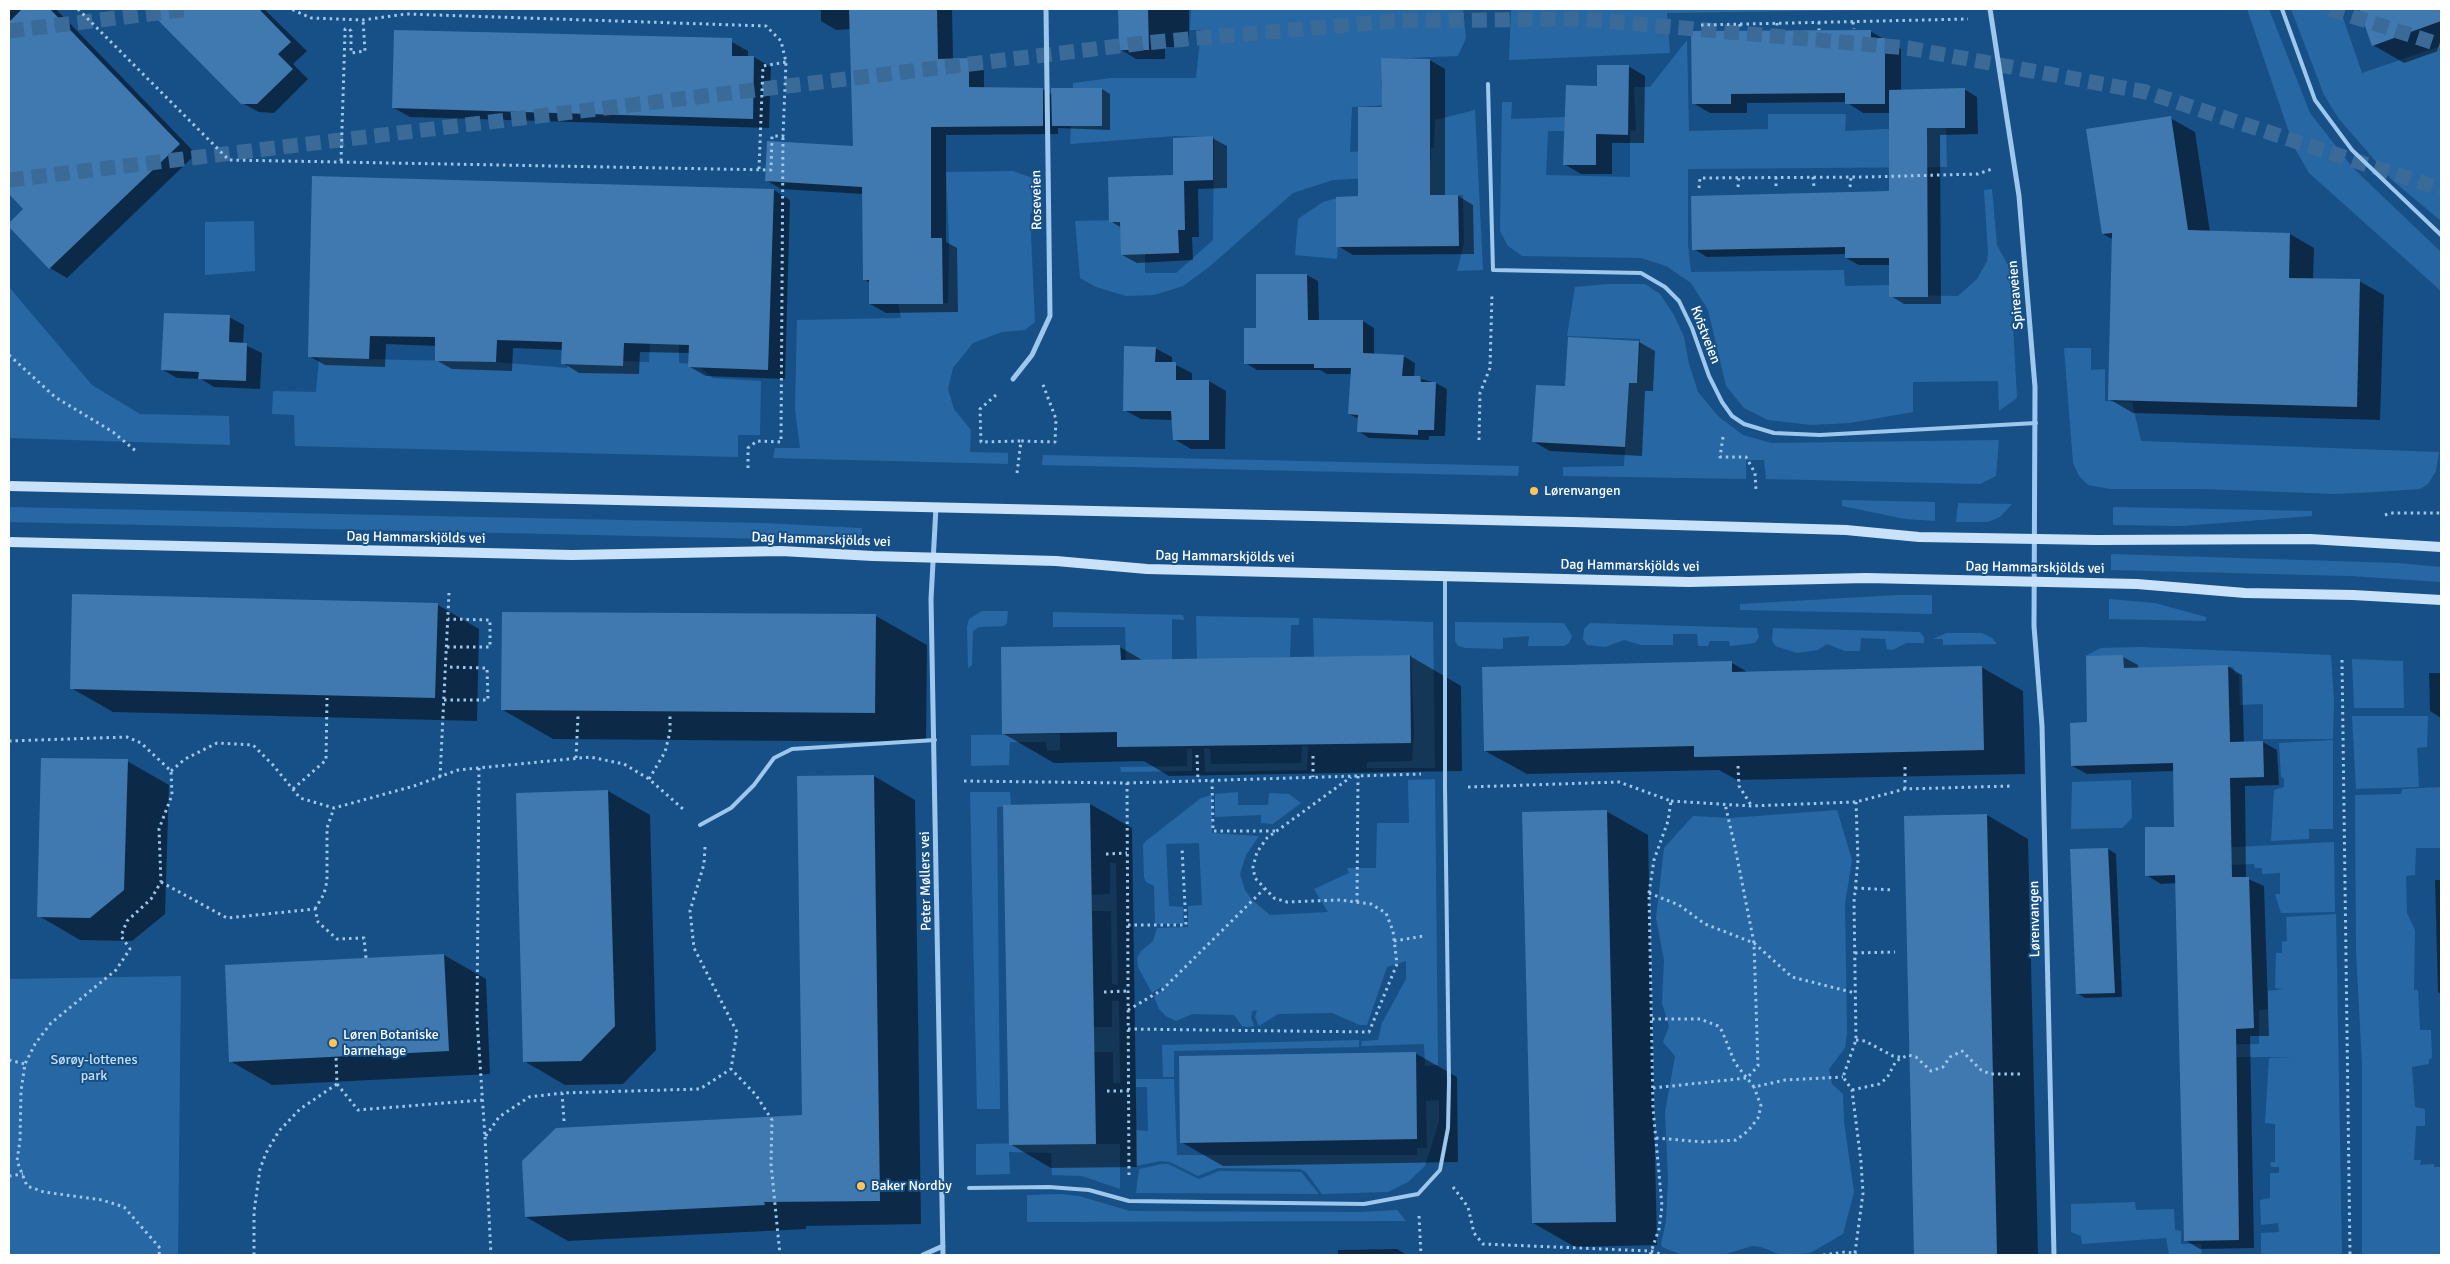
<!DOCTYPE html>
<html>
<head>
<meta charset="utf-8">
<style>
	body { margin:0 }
	#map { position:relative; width:2450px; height:1264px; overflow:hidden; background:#175086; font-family:Signika,sans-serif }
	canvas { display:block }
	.frame { position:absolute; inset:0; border:10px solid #fff; pointer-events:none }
</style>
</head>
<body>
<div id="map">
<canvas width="2450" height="1264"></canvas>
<div class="frame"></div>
</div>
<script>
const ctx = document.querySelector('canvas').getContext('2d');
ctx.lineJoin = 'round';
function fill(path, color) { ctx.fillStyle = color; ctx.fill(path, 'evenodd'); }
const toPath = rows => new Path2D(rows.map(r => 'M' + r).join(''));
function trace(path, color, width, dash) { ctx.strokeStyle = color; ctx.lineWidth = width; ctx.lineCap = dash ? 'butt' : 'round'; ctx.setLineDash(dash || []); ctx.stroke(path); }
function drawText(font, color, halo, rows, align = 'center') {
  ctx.font = font + ' Signika,sans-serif'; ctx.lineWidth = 4; ctx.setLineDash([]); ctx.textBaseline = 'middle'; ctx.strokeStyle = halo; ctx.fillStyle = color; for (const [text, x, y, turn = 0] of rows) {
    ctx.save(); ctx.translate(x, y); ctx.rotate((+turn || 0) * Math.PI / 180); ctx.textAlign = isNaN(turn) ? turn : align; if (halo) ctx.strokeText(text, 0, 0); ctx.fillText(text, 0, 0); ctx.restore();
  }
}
fill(toPath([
	[1191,9,1463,9,1466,38,1458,56,1382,59,1381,88,1391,105,1352,107,1350,152,1403,149,1404,162,1431,161,1431,148,1434,148,1435,120,1475,110,1483,270,1457,271,1464,243,1463,195,1409,196,1403,176,1333,180,1293,193,1209,267,1183,286,1154,295,1126,296,1096,287,1080,278,1075,221,1123,220,1145,251,1145,273,1176,273,1213,240,1214,137,1175,136,1070,144,1073,83,1111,78,1196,78,1201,30,1190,30],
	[1511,9,1936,9,1667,13,1670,53,1509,60],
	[2247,9,2269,9,2310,113,2353,168,2441,252,2441,291,2309,173,2294,147],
	[2291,9,2340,9,2362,73,2441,46,2441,221,2392,180,2339,119,2324,95],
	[1687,40,1689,131,1768,129,1768,114,1846,114,1845,131,1946,126,1947,167,1688,169,1688,245,1691,272,1844,270,1845,286,1889,285,1889,295,1958,296,1977,279,1987,261,1988,252,1984,190,1992,189,1997,245,2010,269,2017,398,1999,411,1998,381,1913,382,1913,412,1850,423,1811,425,1768,420,1744,408,1726,386,1708,310,1691,283,1666,266,1641,258,1522,256,1508,246,1500,231,1502,102,1512,102,1511,119,1565,117,1566,131,1548,131,1546,175,1630,177,1630,131,1636,130,1634,87,1650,87],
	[1013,171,1035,179,1037,205,1030,214,1035,322,1025,330,1002,332,973,343,953,368,948,389,954,409,971,430,970,452,1008,453,1008,464,773,458,775,448,800,448,795,409,797,320,901,318,898,303,948,303,949,239,946,172],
	[1341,197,1337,259,1295,255,1298,219,1323,202],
	[254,221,255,271,205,275,205,222],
	[655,231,679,319,679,363,696,364,713,378,761,381,760,435,738,435,738,457,295,446,294,415,272,414,273,391,316,392,319,358,496,362,567,368,569,359,649,362],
	[1608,284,1645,284,1660,294,1674,315,1684,337,1689,364,1698,392,1719,417,1743,435,1771,443,1999,440,1996,476,1980,484,1766,479,1764,460,1746,460,1746,479,1563,476,1563,467,1624,466,1629,382,1638,382,1640,339,1567,336,1575,287],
	[9,287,92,385,140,414,229,416,230,445,9,438],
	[2064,348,2091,348,2091,370,2105,369,2105,401,2132,402,2141,441,2439,452,2436,471,2428,484,2420,489,2375,492,2335,494,2204,489,2110,489,2088,485,2079,476,2073,463],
	[1043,455,1519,466,1518,476,1042,465],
	[1842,500,1935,502,1935,521,1905,519,1842,506],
	[1958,503,2012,504,2000,517,1988,522,1956,522],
	[9,507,763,523,862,528,862,541,9,522],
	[2113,507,2312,511,2312,516,2182,526,2113,525],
	[2111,554,2397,563,2441,567,2441,582,2351,576,2111,570],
	[1898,595,1932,595,1932,614,1740,610,1740,604],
	[2109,599,2155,603,2206,617,2206,621,2109,619],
	[982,611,1008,611,1007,623,1004,626,979,627,973,631,972,665,968,668,967,627,969,619],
	[1053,612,1183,615,1184,620,1172,619,1172,660,1126,661,1125,627,1053,627],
	[1196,616,1299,618,1299,625,1291,625,1290,657,1197,660],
	[1313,618,1433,622,1435,768,1367,768,1367,762,1412,761,1414,733,1411,655,1314,657],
	[1455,622,1564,623,1572,636,1569,643,1564,646,1528,646,1529,636,1503,638,1503,649,1466,648,1458,646,1455,641],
	[1590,623,1757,628,1759,637,1755,643,1730,646,1729,641,1710,641,1708,646,1698,646,1697,634,1673,634,1673,645,1641,645,1624,640,1605,647,1587,645,1583,639,1584,629],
	[1773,628,1920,632,1924,637,1924,643,1906,643,1893,650,1887,649,1885,639,1861,638,1860,651,1845,651,1827,644,1818,650,1797,653,1775,646,1772,640],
	[1946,633,1982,633,1992,638,1997,644,1943,645,1943,639,1933,639],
	[2140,647,2331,655,2334,702,2333,739,2263,739,2263,704,2240,705,2239,675,2235,674,2233,667,2169,669,2124,688,2123,656,2085,656,2101,648],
	[2352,659,2403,661,2404,708,2354,708],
	[2352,716,2428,716,2427,747,2417,748,2419,787,2356,789],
	[1060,734,1060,750,1047,751,1046,742,1010,742,1009,765,971,766,971,735],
	[2333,740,2333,829,2309,829,2309,839,2271,841,2274,790,2284,787,2284,779,2281,777,2279,743],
	[1302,746,1308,746,1307,770,1205,772,1204,748,1210,749,1211,764,1301,763],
	[1187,749,1192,749,1192,771,1121,772,1120,767,1187,766],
	[1435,779,1438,1065,1425,1066,1424,1044,1361,1046,1362,1041,1378,1040,1382,1023,1406,979,1406,961,1387,967,1367,1025,1360,1025,1332,1013,1278,1014,1259,1026,1255,1017,1257,1010,1252,1011,1251,1018,1254,1026,1246,1027,1242,1026,1234,1015,1192,1014,1176,1021,1166,1016,1159,1009,1154,996,1163,990,1161,987,1152,993,1138,967,1137,958,1141,951,1153,941,1157,928,1188,927,1188,906,1202,905,1199,843,1166,844,1169,906,1183,907,1184,924,1155,924,1154,886,1146,882,1144,877,1143,845,1146,841,1201,798,1212,795,1212,833,1259,836,1246,855,1240,874,1245,890,1252,900,1270,915,1328,912,1314,889,1349,873,1347,868,1376,868,1377,823,1409,823,1408,780],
	[2131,780,2132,818,2122,828,2071,829,2072,782],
	[2441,787,2441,848,2416,848,2415,875,2406,876,2407,913,2415,930,2414,990,2418,990,2420,1030,2431,1030,2432,1058,2429,1059,2429,1064,2412,1067,2415,1107,2425,1109,2425,1126,2416,1126,2414,1160,2421,1160,2420,1165,2434,1164,2434,1167,2441,1167,2441,1255,2362,1255,2362,1065,2356,951,2355,795,2401,794,2402,789],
	[970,792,1010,792,1011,806,997,807,1000,1109,977,1109],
	[1238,792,1238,805,1268,805,1269,793,1289,794,1301,803,1273,824,1261,823,1261,815,1215,817,1215,794],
	[1837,810,1852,860,1845,904,1847,1033,1845,1048,1829,1069,1832,1084,1843,1094,1844,1122,1854,1192,1843,1234,1810,1253,1781,1255,1761,1247,1752,1246,1723,1255,1682,1255,1662,1247,1661,1244,1666,1221,1668,1179,1665,1112,1675,1056,1663,1042,1669,1026,1662,1003,1664,960,1656,918,1664,848,1693,816,1730,818],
	[2334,842,2335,912,2281,913,2275,894,2280,894,2280,873,2262,874,2262,868,2255,868,2254,864,2226,865,2217,848],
	[1110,863,1116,863,1118,985,1112,984,1111,911,1090,911,1090,895,1110,894],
	[2336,914,2342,1255,2261,1255,2261,1233,2279,1232,2278,1223,2261,1225,2260,1200,2270,1198,2270,1173,2279,1173,2279,1167,2271,1167,2270,1162,2275,1162,2275,1124,2265,1123,2269,1058,2293,1057,2233,1057,2210,1045,2259,1044,2259,1010,2268,1009,2268,991,2283,989,2275,988,2276,953,2282,953,2282,942,2287,941,2286,917],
	[181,976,178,1255,9,1255,9,979],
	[1112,1001,1119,1001,1120,1083,1113,1083,1113,1052,1093,1052,1092,1027,1112,1027],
	[1359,1040,1359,1047,1174,1051,1174,1077,1163,1077,1162,1045],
	[1136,1079,1174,1079,1177,1155,1417,1155,1417,1148,1427,1148,1426,1101,1439,1100,1439,1121,1425,1166,1408,1182,1388,1192,1322,1194,1306,1172,1300,1169,1218,1168,1198,1176,1170,1162,1160,1161,1136,1166,1136,1130,1148,1131,1147,1087,1136,1087],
	[1093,1142,1096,1144,1120,1144,1120,1189,1082,1176,1052,1175,1051,1153,1009,1152,1010,1174,976,1175,976,1144],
	[1162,1164,1168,1164,1199,1179,1219,1171,1301,1172,1319,1194,1136,1193,1139,1169],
	[1061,1194,1079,1196,1130,1211,1361,1212,1397,1210,1406,1221,1027,1222,1027,1195],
	[2135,1202,2136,1210,2174,1209,2175,1230,2181,1231,2181,1244,2201,1244,2202,1255,2169,1255,2166,1238,2082,1244,2081,1236,2071,1232,2071,1204]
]), '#2768a4');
fill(toPath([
	[9,9,56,9,196,154,67,278,50,268,9,225,25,209,9,193],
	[149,9,264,9,307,51,293,64,308,79,274,113,259,112,242,103],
	[821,9,952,9,953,60,969,60,984,68,984,89,1042,89,1053,95,1102,89,1110,94,1110,130,1058,128,1058,134,946,135,946,242,957,248,958,312,886,313,870,304,870,283,864,279,863,194,781,189,766,180,854,147,851,29,836,30,821,21],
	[1119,9,1189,9,1189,47,1165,47,1165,59,1136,59,1120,49],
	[2350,9,2441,9,2441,50,2404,63,2373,45,2363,16],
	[1870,31,1901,49,1901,91,1964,89,1977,97,1978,134,1940,135,1941,304,1904,304,1891,296,1890,265,1859,265,1846,258,1846,254,1707,257,1694,249,1890,192,1890,113,1863,113,1846,102,1747,103,1747,113,1710,113,1693,103],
	[732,42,748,51,748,57,754,57,771,67,769,128,410,117,394,108],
	[1430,60,1445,69,1445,197,1458,196,1473,205,1474,254,1353,255,1338,246,1360,197,1383,108],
	[1628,66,1645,76,1644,143,1612,143,1612,174,1581,174,1564,164,1598,87],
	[2170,118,2195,132,2210,232,2290,234,2314,248,2313,279,2359,281,2384,295,2380,420,2133,413,2109,399,2114,240,2103,234],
	[1212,138,1227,146,1227,188,1198,189,1199,237,1192,237,1193,260,1137,263,1122,255,1122,228,1110,221,1175,177],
	[774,190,790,200,785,379,706,376,690,367,690,353,640,352,639,374,579,373,563,363,563,350,513,348,512,371,452,369,436,360,436,346,386,344,385,367,325,365,309,356],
	[1307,275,1318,281,1319,321,1363,321,1374,328,1374,355,1403,356,1415,363,1414,377,1436,383,1447,389,1445,436,1429,436,1429,440,1369,438,1358,431,1359,419,1349,414,1351,374,1327,374,1320,370,1257,370,1245,363,1257,329],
	[229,317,244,325,243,344,262,353,260,389,214,387,201,379,177,378,163,370],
	[1639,342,1655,351,1653,391,1645,391,1642,456,1550,451,1534,442,1566,387],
	[1155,348,1172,357,1172,363,1192,373,1192,381,1209,381,1226,391,1225,449,1191,449,1174,439,1173,420,1141,419,1124,410],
	[438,605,479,629,477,721,113,712,71,688],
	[876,616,927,645,926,742,553,739,503,710],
	[1120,647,1144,661,1410,656,1461,686,1462,771,1169,776,1144,761,1054,763,1004,734],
	[2123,657,2138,665,2138,669,2227,666,2242,675,2244,743,2263,742,2277,750,2279,785,2245,786,2246,878,2264,886,2269,1036,2250,1036,2254,1248,2200,1249,2185,1240,2177,883,2161,884,2146,875,2175,828,2174,771,2087,774,2072,766,2088,723],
	[1732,663,1749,673,1981,667,2023,691,2025,774,1737,780,1719,770,1527,774,1485,751],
	[2429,673,2441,673,2441,718,2430,711],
	[127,761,169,785,165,914,132,941,80,940,39,916],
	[874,776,915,800,921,1224,806,1226,806,1229,568,1241,526,1217,803,1116],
	[608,791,650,815,656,1050,623,1084,565,1085,524,1061],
	[1090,804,1132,828,1137,1167,1051,1168,1010,1144,1005,806],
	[1606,811,1648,835,1657,1245,1575,1247,1533,1223],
	[1987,815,2028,839,2038,1255,1915,1255,1905,817],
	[2108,849,2116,854,2122,997,2085,998,2077,993],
	[2435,880,2441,880,2441,994,2438,992],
	[444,955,486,979,490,1074,272,1085,230,1061,226,966],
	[1415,1053,1457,1077,1458,1162,1223,1166,1181,1142],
	[2440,1089,2441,1089,2441,1165,2440,1164],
	[1397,1249,1407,1255,1338,1255,1338,1250]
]), '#0007');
fill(toPath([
	[22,9,50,9,180,144,49,269,9,227,9,223,23,209,9,194,9,22],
	[147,9,259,9,291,42,278,54,293,69,257,104,241,104],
	[849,9,937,9,938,59,969,58,969,87,1043,88,1043,126,931,127,931,238,942,238,943,304,869,304,869,280,863,280,862,187,765,181,767,141,853,146],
	[1118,9,1148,9,1149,50,1119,50],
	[2359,9,2441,9,2441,21,2372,46],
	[394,30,732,38,732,56,754,56,753,119,392,108],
	[1871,30,1871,38,1885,38,1885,104,1845,104,1845,93,1731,94,1731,104,1692,104,1691,31],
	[1381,58,1430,59,1430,195,1458,195,1459,246,1336,247,1336,197,1358,196,1358,107,1382,107],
	[1597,65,1629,65,1628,135,1596,134,1596,165,1563,165,1566,85,1597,86],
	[1051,88,1102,88,1102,126,1052,126],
	[1965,88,1965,128,1927,128,1928,297,1889,297,1889,258,1845,258,1845,247,1692,250,1691,196,1889,191,1889,90],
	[2171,116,2188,230,2290,233,2289,278,2360,279,2357,407,2108,400,2112,233,2102,234,2086,129],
	[1213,136,1213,180,1184,181,1185,230,1178,230,1179,253,1121,255,1120,222,1109,222,1108,177,1173,175,1173,138],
	[312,176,774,189,768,370,688,367,689,345,624,343,623,366,561,364,562,342,497,340,496,362,435,361,435,337,370,336,369,359,308,357],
	[1256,274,1307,274,1308,320,1363,320,1363,353,1404,355,1402,376,1420,376,1421,382,1436,382,1434,430,1418,430,1418,435,1357,432,1358,415,1348,414,1351,368,1314,368,1314,364,1244,364,1244,328,1256,328],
	[164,313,230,315,229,342,247,343,246,381,198,379,199,372,161,370],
	[1568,337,1639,341,1637,383,1629,383,1625,447,1532,442,1536,385,1565,386],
	[1124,346,1156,347,1155,362,1176,362,1176,380,1209,380,1209,440,1173,440,1171,411,1123,411],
	[72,594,438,603,435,698,70,689],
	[502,612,876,614,875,713,501,710],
	[1120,645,1121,660,1410,655,1411,743,1117,747,1117,732,1002,734,1001,647],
	[2123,655,2124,668,2228,665,2230,742,2263,741,2264,777,2230,778,2232,877,2249,877,2254,1028,2236,1029,2239,1240,2184,1241,2175,875,2145,876,2145,827,2174,827,2173,763,2071,766,2070,723,2087,722,2086,656],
	[1732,661,1732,672,1982,666,1984,750,1694,757,1694,746,1484,751,1482,667],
	[41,758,128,759,124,890,90,918,37,917],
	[874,775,880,1201,764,1202,765,1205,525,1217,522,1161,556,1128,802,1115,797,776],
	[608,790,615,1026,581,1061,523,1062,516,793],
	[1090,803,1096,1144,1009,1145,1003,805],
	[1607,810,1616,1222,1532,1223,1522,812],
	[1987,814,1997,1255,1914,1255,1904,816],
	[2108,848,2115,993,2076,994,2070,849],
	[444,954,449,1051,229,1062,225,965],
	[1416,1052,1417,1139,1180,1143,1179,1056]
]), '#4079b0');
trace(toPath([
	[2330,9,2441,45],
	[9,31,191,9],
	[9,180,1144,43,1393,21,1583,19,1908,48,2146,92,2441,189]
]), '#3a6a98', 15, [15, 8]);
trace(toPath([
	[78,9,229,160,771,170,772,136,783,136,786,62,781,41,766,26,406,14,363,20,311,18,291,9],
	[1819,22,1819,30],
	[1853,22,1854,29],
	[1777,23,1777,29],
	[1740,24,1740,30],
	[1701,25,1968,19],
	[341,161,345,33,345,29,349,29,351,31,351,53,365,51,363,20],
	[759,169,763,66,786,62],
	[1776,177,1776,187],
	[1813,177,1814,187],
	[1738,187,1739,177],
	[1850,187,1851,177],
	[1699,188,1700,178,1866,177,1978,174,1992,169],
	[9,355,55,397,113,432,137,452],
	[996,395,980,409,981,442,1021,441],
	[1723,437,1720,457,1746,457,1755,473,1756,490],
	[1479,440,1480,393,1490,368,1492,294],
	[748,468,748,448,757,441,781,442,783,136],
	[1017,473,1021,441,1055,442,1056,419,1042,382],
	[2385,515,2391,513,2441,513],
	[447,647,490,647,490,620,448,619],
	[2342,660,2350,1255],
	[444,700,488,700,487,668,446,667],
	[9,741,127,737,141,743,171,771,172,795,159,829,161,882,151,899,127,921,121,936,130,949,116,970,51,1023,35,1044,25,1064,21,1091,20,1140,17,1161,27,1186,44,1192,102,1200,124,1207,160,1248,159,1255],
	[1197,755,1198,781],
	[1313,756,1313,777],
	[576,758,578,716],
	[1738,766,1739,786,1751,805],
	[479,768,477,1019,485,1137,499,1117,529,1097,562,1093],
	[171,771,185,759,217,743,253,745,273,765,300,798,334,808,414,786,458,770,590,757,624,764,649,779,683,809],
	[440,777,449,593],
	[649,779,665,752,670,732,670,715],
	[1212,780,1213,831,1277,831],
	[964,781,1127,783,1129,1178],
	[1127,783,1421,774],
	[1468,787,1619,782,1671,801,1668,821,1654,860,1649,893,1653,1108,1662,1206,1659,1229,1650,1255],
	[293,789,326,760,327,698],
	[1905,789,1905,766],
	[1671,801,1751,806,1856,802,1905,789,2012,786],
	[705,847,704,864,690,911,694,948,737,1032,731,1069,756,1095,772,1120,771,1164,780,1255],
	[1106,854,1127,853],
	[161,882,227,918,315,909,318,922,337,939,364,938,366,958],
	[1855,888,1894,890],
	[1649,893,1679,905,1705,924,1754,943,1792,977,1855,993],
	[1357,902,1358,776],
	[315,909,324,894,327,881,327,828,334,808],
	[1128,925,1186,925,1182,848],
	[1394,941,1424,936],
	[1855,953,1895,952],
	[1104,992,1128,991],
	[1128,1010,1162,990,1264,889],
	[1652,1019,1700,1019,1718,1026,1722,1031,1735,1063,1754,1087,1785,1080,1843,1077],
	[1128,1029,1369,1032,1397,964,1393,931,1386,913,1371,904,1340,900,1287,902,1274,898,1255,878,1253,867,1257,852,1267,838,1351,777],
	[1856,1040,1865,1041,1893,1056,1900,1057],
	[9,1060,25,1064],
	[337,1084,358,1110,482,1100],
	[1653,1088,1747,1078,1758,1066,1754,943,1735,847,1725,804],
	[1852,1090,1879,1084,1887,1078,1896,1061,1908,1055,1916,1057,1931,1071,1943,1067,1950,1057,1962,1051,1981,1070,1990,1074,2020,1074],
	[1107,1091,1129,1091],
	[564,1121,562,1093,700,1089,731,1069],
	[485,1137,491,1255],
	[1656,1138,1704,1142,1736,1140,1748,1131,1758,1118,1761,1106,1754,1087],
	[9,1176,23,1174],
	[1453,1187,1468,1207,1474,1233,1483,1244,1651,1251,1664,1255],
	[1419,1216,1421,1255],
	[1855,1253,1863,1193,1861,1162,1852,1090,1843,1077,1856,1040,1854,902,1858,860,1856,802],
	[254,1255,254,1212,260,1169,266,1153,279,1131,300,1109,337,1084,336,1056],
	[1823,1255,1845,1252,1855,1253,1856,1255]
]), '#9ec7ed', 3, [2.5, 4]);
trace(toPath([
	[2282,9,2315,100,2352,150,2441,235],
	[1488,84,1493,270,1641,273,1665,287,1679,301,1692,328,1709,376,1722,402,1732,416,1744,424,1774,433,1820,435,2036,423],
	[700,825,731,808,754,785,774,758,792,749,935,740],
	[969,1188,1049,1187,1089,1190,1129,1201,1364,1204,1418,1194,1440,1170,1448,1128,1449,1082,1445,787,1445,577]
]), '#9ec7ed', 4);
trace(toPath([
	[1990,9,2019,196,2035,387,2034,626,2042,726,2054,1255],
	[1013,379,1032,355,1050,316,1046,9],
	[936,507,931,599,943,1255],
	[923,1255,943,1246]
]), '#9ec7ed', 5);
trace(toPath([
	[9,486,1572,522,1846,530,1919,537,2097,540,2310,539,2441,547],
	[9,542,572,555,781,551,873,556,1056,561,1147,569,1689,582,1866,578,2137,584,2245,593,2353,595,2441,600]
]), '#cae2f9', 10);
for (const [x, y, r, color] of [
	[1534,491,5,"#ffc45a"],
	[333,1043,5,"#ffc45a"],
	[861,1186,5,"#ffc45a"]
]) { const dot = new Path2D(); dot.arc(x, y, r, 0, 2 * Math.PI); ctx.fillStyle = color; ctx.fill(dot); trace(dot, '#175086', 2); }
drawText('14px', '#fff', '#175086', [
	["Roseveien",1037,200,-91],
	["Spireaveien",2016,295,-95],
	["Kvistveien",1705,335,69],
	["Dag Hammarskjölds vei",416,538,1],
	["Dag Hammarskjölds vei",821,540,2],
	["Dag Hammarskjölds vei",1225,557,1],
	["Dag Hammarskjölds vei",1630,566,1],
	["Dag Hammarskjölds vei",2035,568,1],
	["Peter Møllers vei",926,881,-91],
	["Lørenvangen",2035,919,-91]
]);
drawText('14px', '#fff', '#175086', [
	["Lørenvangen",1544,491],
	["Løren Botaniske",343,1035],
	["barnehage",343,1051],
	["Baker Nordby",871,1186]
], 'left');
drawText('14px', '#c3e0fa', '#175086', [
	["Sørøy-lottenes",94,1060],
	["park",94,1076]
]);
</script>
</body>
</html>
